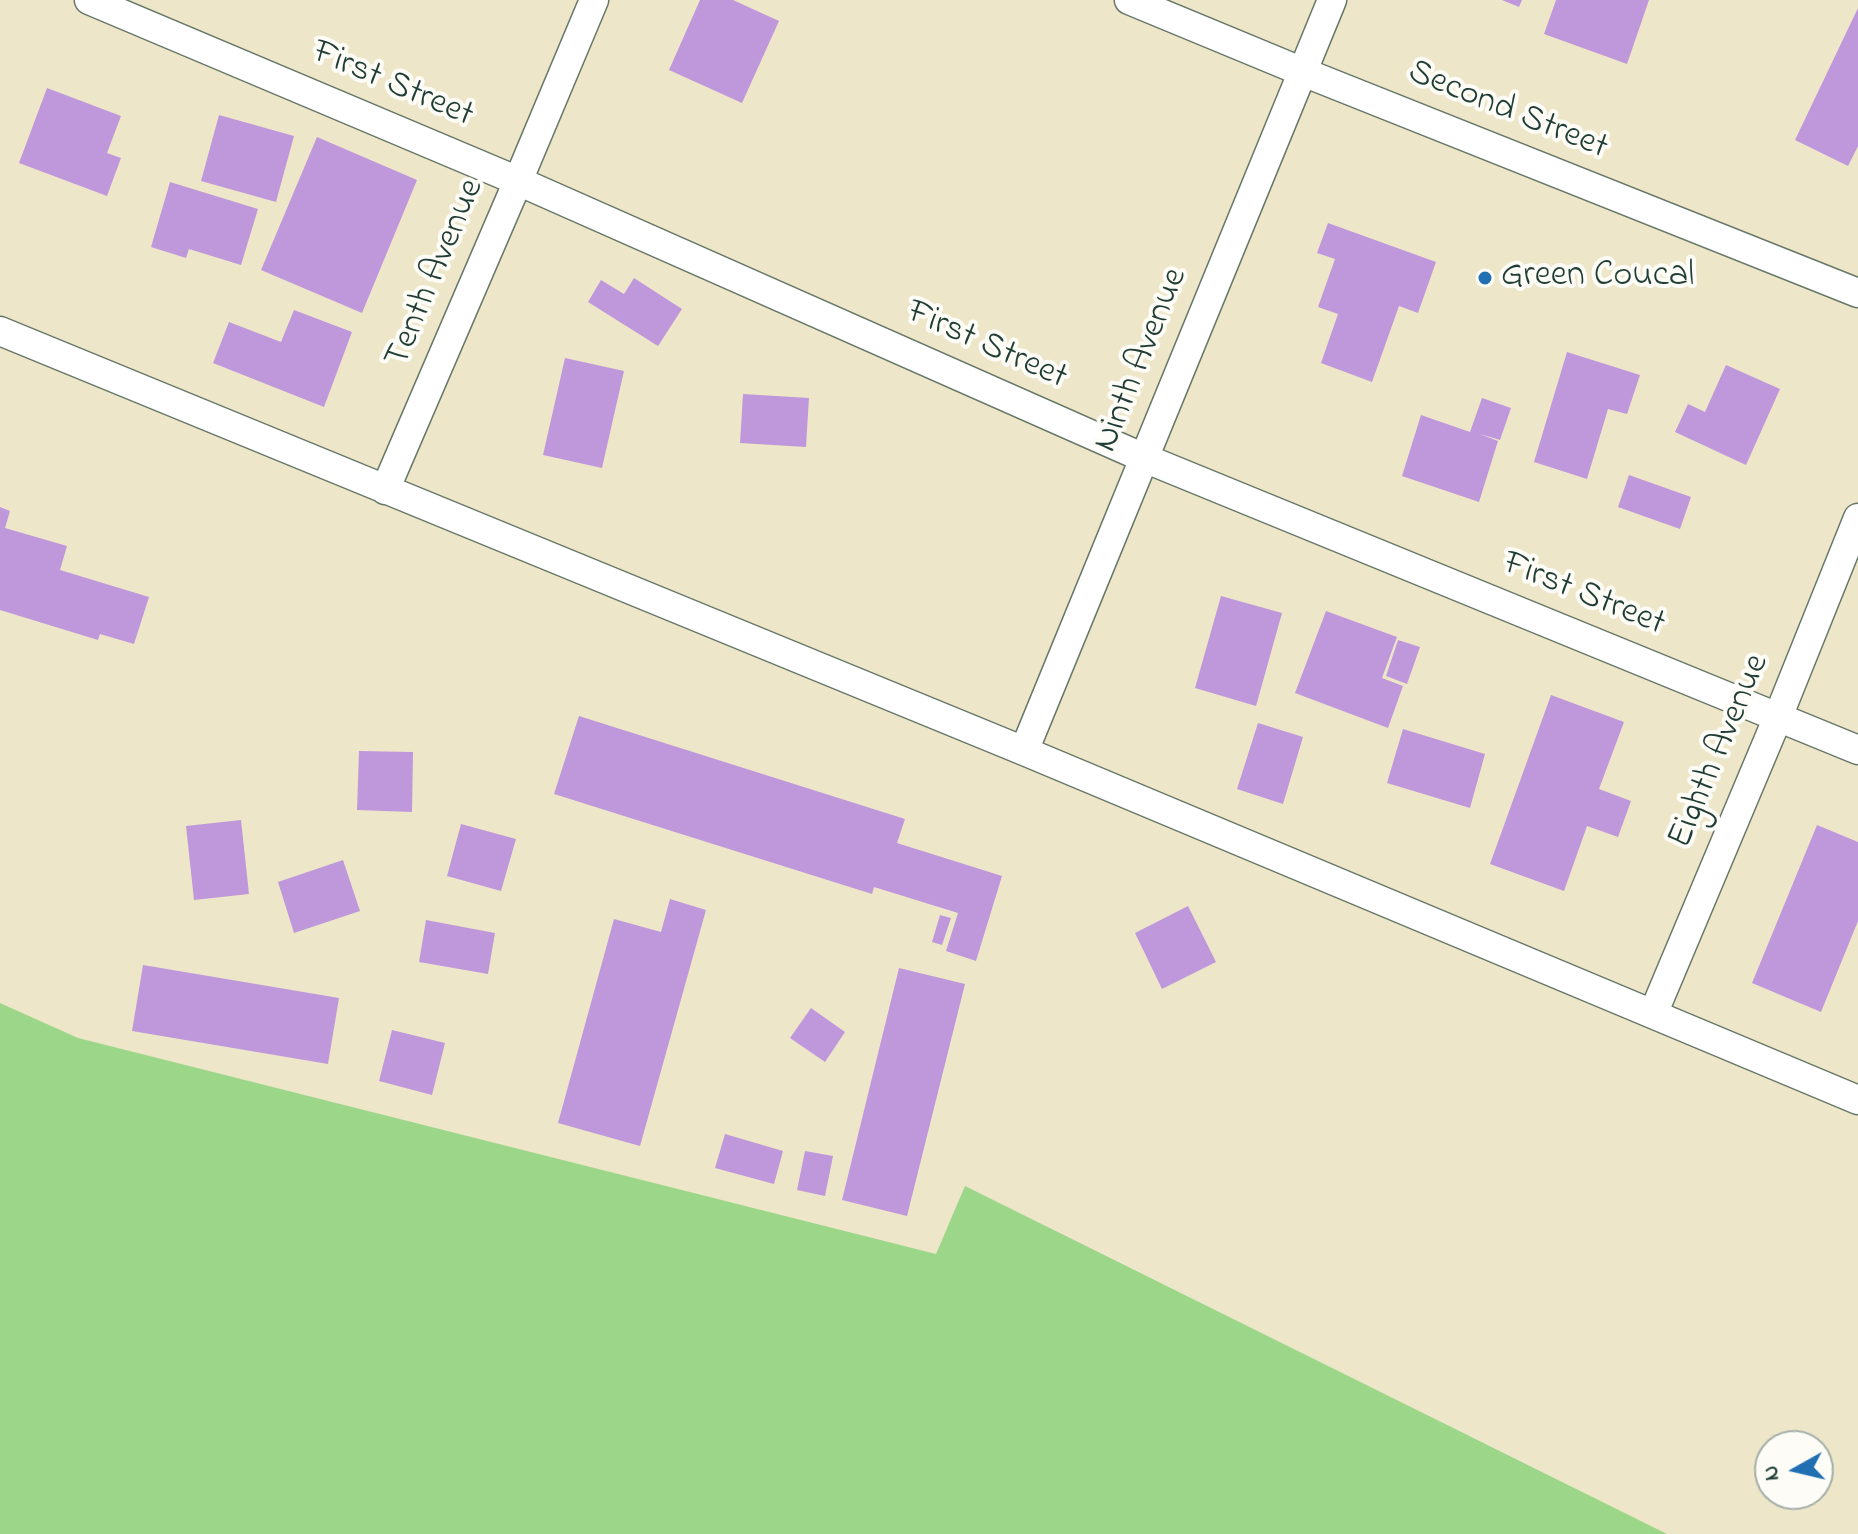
<!DOCTYPE html>
<html>
<head>
<meta charset="utf-8">
<style>
	body { margin:0 }
	#map { position:relative; width:1858px; height:1534px; overflow:hidden; background:#eee6c9; font-family:"Indie Flower",sans-serif }
	canvas { display:block }
	.north { position:absolute; left:1754px; top:1430px; width:80px; height:80px; box-sizing:border-box; background:#fdfcf7; border:2px solid #a4b0a9; border-radius:50%; rotate:262deg; font-size:22px; font-weight:700; line-height:32px; text-align:center; color:#1f3d34 }
	.north::after { content:''; display:block; margin:auto; width:28px; height:36px; background:#1f6fb2; clip-path:polygon(50% 0,100% 100%,50% 72%,0 100%) }
</style>
</head>
<body>
<div id="map">
<canvas width="1858" height="1534"></canvas>
<div class="north">N</div>
</div>
<script>
const ctx = document.querySelector('canvas').getContext('2d');
ctx.lineJoin = 'round';
function fill(path, color) { ctx.fillStyle = color; ctx.fill(path, 'evenodd'); }
const toPath = rows => new Path2D(rows.map(r => 'M' + r).join(''));
function trace(path, color, width, dash) { ctx.strokeStyle = color; ctx.lineWidth = width; ctx.lineCap = dash ? 'butt' : 'round'; ctx.setLineDash(dash || []); ctx.stroke(path); }
function drawText(font, color, halo, rows, align = 'center') {
  ctx.font = font + ' "Indie Flower",sans-serif'; ctx.lineWidth = 8; ctx.setLineDash([]); ctx.textBaseline = 'middle'; ctx.strokeStyle = halo; ctx.fillStyle = color; for (const [text, x, y, turn = 0] of rows) {
    ctx.save(); ctx.translate(x, y); ctx.rotate((+turn || 0) * Math.PI / 180); ctx.textAlign = isNaN(turn) ? turn : align; if (halo) ctx.strokeText(text, 0, 0); ctx.fillText(text, 0, 0); ctx.restore();
  }
}
fill(toPath([
	[0,1003,78,1038,936,1254,965,1186,1667,1534,0,1534]
]), '#9cd689');
fill(toPath([
	[700,0,733,0,779,21,742,103,669,70],
	[1502,0,1522,0,1519,7],
	[1556,0,1649,0,1627,64,1544,34],
	[1858,8,1858,146,1848,166,1795,140],
	[47,88,121,116,107,153,121,158,107,196,19,163],
	[219,115,294,136,276,202,201,181],
	[317,137,417,180,362,313,261,270],
	[170,182,258,209,241,265,189,249,186,258,151,247],
	[1328,223,1436,262,1418,313,1399,306,1372,382,1321,363,1338,314,1318,307,1335,259,1317,253],
	[634,278,682,309,658,346,588,302,601,280,624,294],
	[294,310,352,332,324,407,213,363,229,322,281,342],
	[1567,352,1640,375,1627,414,1608,409,1587,479,1534,462],
	[565,358,624,371,602,468,543,455],
	[1726,365,1780,389,1746,465,1675,432,1688,404,1705,412],
	[743,394,809,398,806,447,740,443],
	[1482,398,1511,408,1500,440,1480,434,1498,441,1479,502,1402,476,1421,415,1470,432],
	[1629,475,1691,497,1680,529,1618,507],
	[0,507,10,511,5,528,67,546,60,570,149,597,134,644,100,634,98,640,0,610],
	[1221,596,1282,613,1256,706,1195,688],
	[1326,611,1397,637,1382,678,1403,686,1388,728,1295,693],
	[1398,640,1420,647,1407,684,1386,676],
	[1551,695,1624,722,1599,789,1631,801,1618,837,1587,826,1564,891,1490,864],
	[579,716,905,819,897,843,1002,876,976,961,946,951,958,913,874,887,872,894,554,794],
	[1258,723,1303,737,1283,804,1237,789],
	[1403,729,1485,754,1470,808,1387,783],
	[359,751,413,752,412,812,357,810],
	[241,820,249,894,194,900,186,826],
	[461,824,516,839,501,891,447,876],
	[1817,825,1858,842,1858,921,1821,1012,1752,983],
	[343,860,360,911,294,933,278,882],
	[670,899,706,910,640,1146,558,1123,614,919,661,932],
	[1188,906,1216,962,1162,989,1135,933],
	[940,915,951,918,942,945,932,942],
	[426,920,495,933,488,974,419,962],
	[143,965,339,998,328,1064,132,1031],
	[899,968,965,984,907,1216,842,1200],
	[811,1008,845,1032,825,1062,790,1038],
	[392,1030,445,1043,432,1095,379,1081],
	[725,1134,783,1151,774,1184,715,1168],
	[805,1151,833,1156,825,1196,797,1190]
]), '#bf98db');
const minor = toPath([
	[89,0,518,181,1144,458,1858,750],
	[1129,0,1303,72,1858,293],
	[0,331,1024,751,1858,1100],
	[385,490,518,181,594,0],
	[1024,751,1332,0],
	[1653,1014,1778,717,1858,518]
]);
trace(minor, '#677868', 31);
trace(minor, '#fff', 28);
for (const [x, y, r, color] of [
	[1485,278,8,"#1f6fb2"]
]) { const dot = new Path2D(); dot.arc(x, y, r, 0, 2 * Math.PI); ctx.fillStyle = color; ctx.fill(dot); trace(dot, '#fdfcf7', 3); }
drawText('36px', '#1f3d34', '#fdfcf7', [
	["First Street",392,86,23],
	["Second Street",1507,112,22],
	["Tenth Avenue",437,274,-67],
	["First Street",986,347,24],
	["Ninth Avenue",1143,361,-68],
	["First Street",1583,596,22],
	["Eighth Avenue",1721,752,-67]
]);
drawText('36px', '#1f3d34', '#fdfcf7', [
	["Green Coucal",1501,278]
], 'left');
</script>
</body>
</html>
